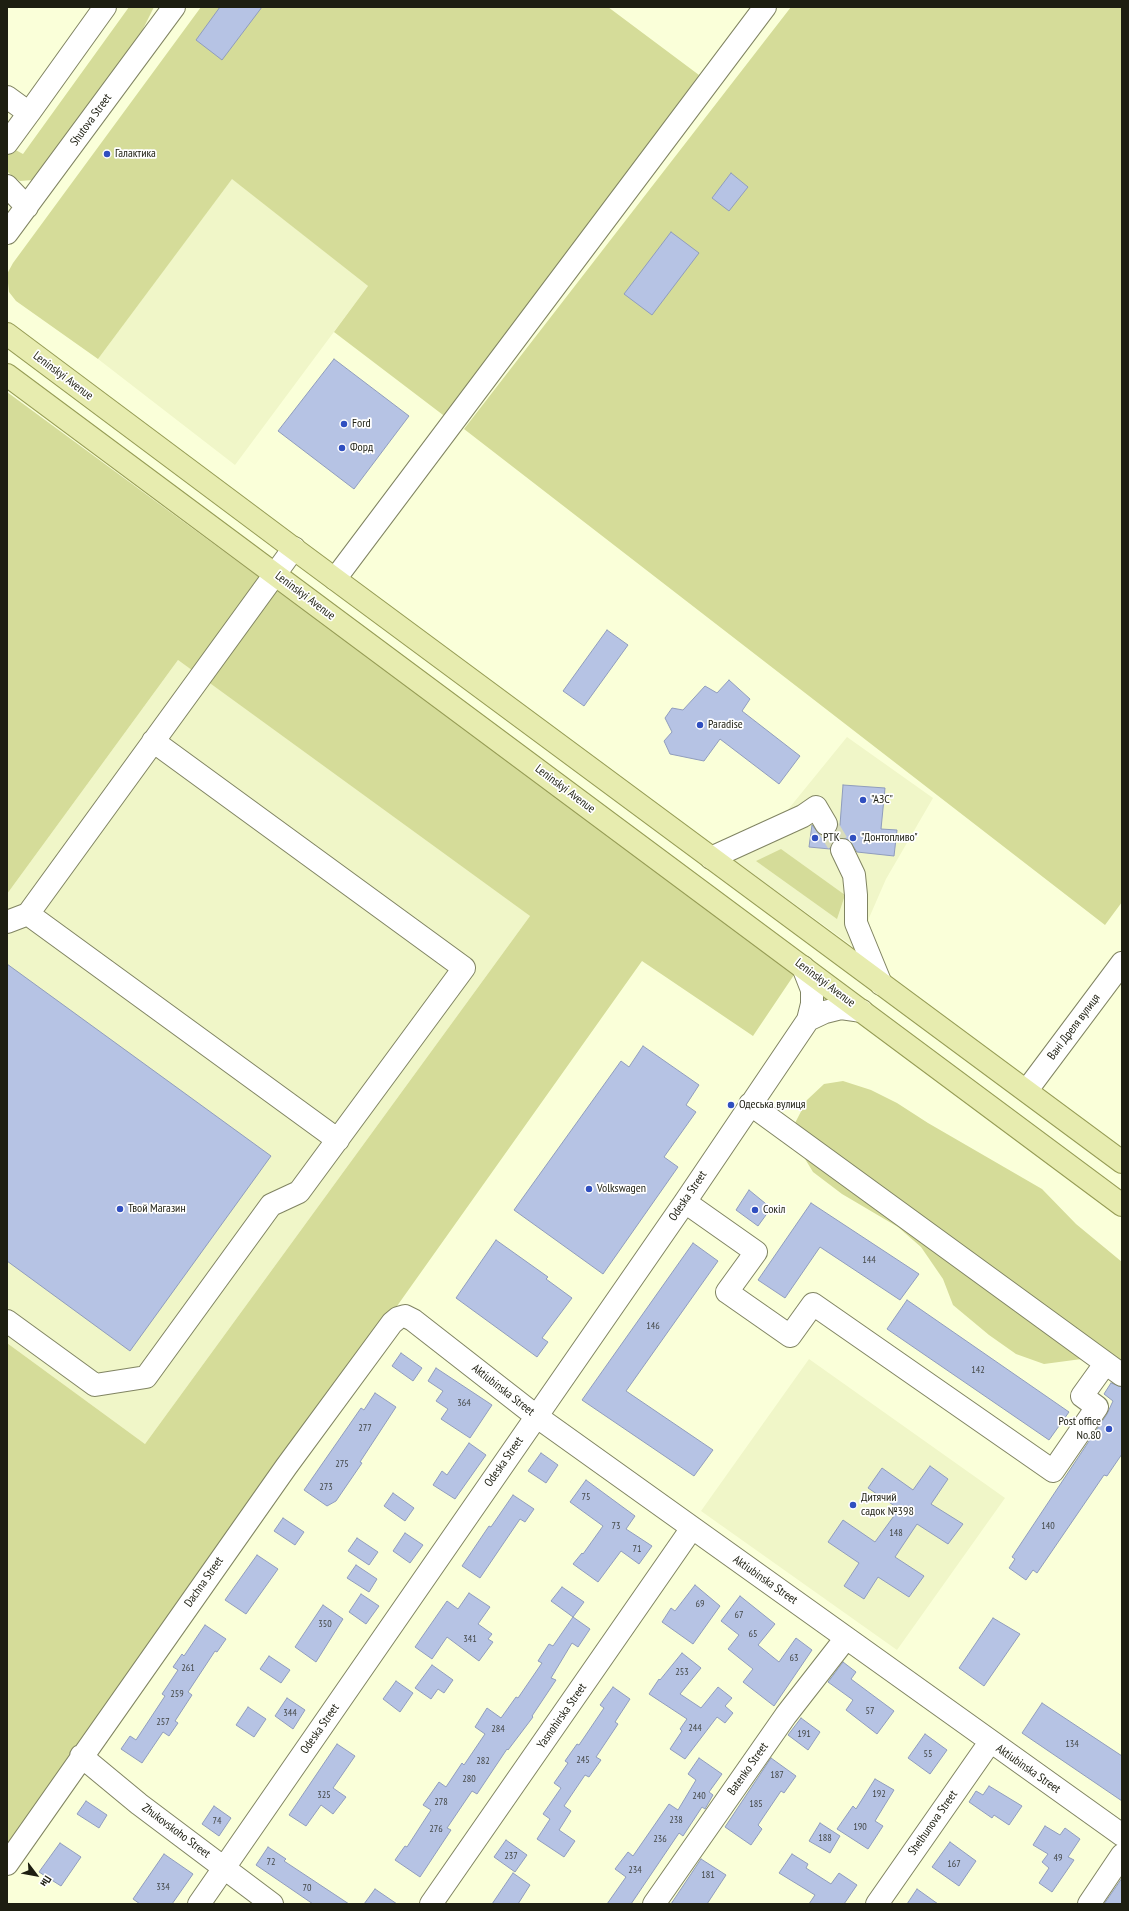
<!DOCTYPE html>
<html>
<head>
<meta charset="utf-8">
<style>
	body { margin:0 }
	#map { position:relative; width:1129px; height:1911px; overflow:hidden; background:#faffd9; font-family:"PT Sans Narrow",sans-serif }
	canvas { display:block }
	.frame { position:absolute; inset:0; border:8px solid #1d1e11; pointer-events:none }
	.north { position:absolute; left:16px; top:1855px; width:40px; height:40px; -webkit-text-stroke:3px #fff; paint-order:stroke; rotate:122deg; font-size:11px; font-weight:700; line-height:16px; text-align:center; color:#1d1e11 }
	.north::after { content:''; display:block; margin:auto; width:14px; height:18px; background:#1d1e11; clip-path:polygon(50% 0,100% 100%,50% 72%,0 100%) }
</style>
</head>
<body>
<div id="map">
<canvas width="1129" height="1911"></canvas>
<div class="frame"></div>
<div class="north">Пн</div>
</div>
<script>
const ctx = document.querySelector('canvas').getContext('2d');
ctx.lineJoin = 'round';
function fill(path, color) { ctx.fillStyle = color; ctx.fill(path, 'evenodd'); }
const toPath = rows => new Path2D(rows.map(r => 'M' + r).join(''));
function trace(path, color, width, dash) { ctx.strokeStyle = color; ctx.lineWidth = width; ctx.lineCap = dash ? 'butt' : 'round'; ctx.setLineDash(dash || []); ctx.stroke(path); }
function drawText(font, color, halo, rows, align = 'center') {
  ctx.font = font + ' "PT Sans Narrow",sans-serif'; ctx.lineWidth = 3.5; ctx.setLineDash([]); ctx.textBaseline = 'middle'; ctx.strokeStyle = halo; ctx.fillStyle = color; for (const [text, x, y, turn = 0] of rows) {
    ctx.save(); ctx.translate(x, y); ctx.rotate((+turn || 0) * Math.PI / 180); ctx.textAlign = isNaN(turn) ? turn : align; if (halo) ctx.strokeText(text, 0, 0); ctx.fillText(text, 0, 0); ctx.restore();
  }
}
fill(toPath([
	[232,178,368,286,235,465,98,359],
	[178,660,530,916,145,1444,7,1343,7,894],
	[847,737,933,798,886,879,869,918,867,939,880,966,713,845,786,812],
	[809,1359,1005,1498,897,1650,701,1511]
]), '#f0f6c8');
fill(toPath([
	[129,7,154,7,142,31,33,180,20,181,12,176,7,171,7,151,10,147,23,154],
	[201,7,608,7,699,75,447,418,334,332,368,286,232,179,98,359,16,301,9,292,7,274,13,263],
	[791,7,1122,7,1122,902,1105,925,464,429],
	[7,392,796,972,753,1036,642,961,118,1699,7,1851,7,1343,145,1444,530,916,178,660,7,894],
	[781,849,845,895,837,919,756,861],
	[843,1081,871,1090,897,1103,928,1123,1042,1189,1076,1224,1122,1262,1122,1362,1104,1356,1044,1364,1016,1354,989,1335,953,1305,943,1279,921,1247,898,1227,842,1194,813,1172,799,1149,795,1123,807,1100,824,1084]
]), '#d5dc99');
const building = toPath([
	[220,7,262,7,222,60,196,40,220,7],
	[731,173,748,187,729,211,712,198,731,173],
	[671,232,699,253,652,315,624,294,671,232],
	[334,359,409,416,354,489,278,431,334,359],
	[607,630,628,645,584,706,563,691,607,630],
	[729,680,750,699,742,711,800,756,779,784,720,739,704,761,670,754,664,741,672,732,665,718,672,708,683,710,705,686,717,693,729,680],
	[843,785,885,788,881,829,897,830,894,856,857,852,849,840,843,838,836,839,832,843,830,849,809,847,812,825,820,835,826,836,833,835,840,825,843,785],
	[7,964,271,1156,130,1351,7,1261,7,964],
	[643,1046,699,1085,686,1105,696,1112,664,1157,678,1167,603,1274,514,1210,621,1061,629,1067,643,1046],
	[749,1190,771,1208,758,1226,736,1210,749,1190],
	[811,1203,919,1274,900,1300,820,1247,785,1298,758,1280,811,1203],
	[496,1240,548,1277,546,1279,572,1298,542,1338,548,1342,537,1357,456,1298,496,1240],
	[693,1243,718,1261,626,1391,713,1450,694,1476,582,1400,693,1243],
	[907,1300,1069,1412,1049,1440,887,1329,907,1300],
	[401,1353,422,1368,413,1381,392,1366,401,1353],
	[436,1368,492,1405,470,1438,441,1419,448,1409,436,1401,443,1391,428,1381,436,1368],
	[1111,1383,1122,1387,1122,1454,1107,1476,1104,1475,1037,1573,1033,1570,1026,1580,1009,1568,1015,1559,1012,1557,1107,1414,1113,1401,1104,1394,1111,1383],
	[375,1393,396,1407,360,1462,362,1463,336,1501,327,1506,304,1490,361,1408,364,1410,375,1393],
	[469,1443,486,1455,455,1499,433,1485,442,1471,447,1475,469,1443],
	[541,1453,558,1465,546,1483,528,1471,541,1453],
	[930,1466,948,1479,931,1504,963,1524,948,1544,917,1524,895,1557,924,1576,909,1597,878,1577,864,1599,844,1586,859,1563,828,1542,843,1520,875,1542,899,1509,868,1488,882,1468,913,1490,930,1466],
	[586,1480,635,1516,626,1529,652,1546,639,1564,621,1551,598,1582,573,1564,582,1553,583,1554,603,1526,570,1502,586,1480],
	[393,1493,414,1508,405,1521,384,1506,393,1493],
	[513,1495,534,1509,525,1522,520,1519,480,1578,462,1566,489,1526,491,1527,513,1495],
	[283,1518,304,1532,295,1545,274,1531,283,1518],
	[405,1533,423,1545,410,1563,393,1551,405,1533],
	[357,1538,378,1552,369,1565,348,1551,357,1538],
	[257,1555,278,1569,246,1614,225,1600,257,1555],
	[356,1565,377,1579,369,1592,347,1578,356,1565],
	[695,1585,720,1606,693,1644,662,1622,671,1608,675,1611,695,1585],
	[562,1587,584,1602,573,1617,551,1601,562,1587],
	[469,1593,490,1607,478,1624,492,1634,488,1639,493,1642,479,1661,447,1637,432,1659,415,1647,447,1601,458,1609,469,1593],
	[361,1594,379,1606,366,1624,349,1612,361,1594],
	[740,1596,775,1624,758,1645,779,1662,796,1638,812,1650,774,1706,743,1682,753,1669,728,1649,739,1635,721,1621,740,1596],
	[323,1605,343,1619,316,1662,295,1647,323,1605],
	[573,1617,590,1629,578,1647,572,1643,551,1678,556,1680,532,1716,533,1717,508,1750,507,1749,477,1794,472,1791,447,1828,451,1830,420,1877,395,1860,405,1846,407,1847,431,1810,423,1805,439,1782,446,1787,462,1763,464,1765,485,1734,475,1727,487,1708,501,1718,516,1697,518,1698,542,1663,538,1661,549,1644,553,1646,573,1617],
	[993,1618,1020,1634,984,1686,959,1668,993,1618],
	[205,1625,226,1639,217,1652,215,1651,188,1692,192,1695,175,1721,178,1723,169,1736,163,1732,142,1763,121,1749,130,1736,136,1740,165,1696,162,1694,178,1670,173,1667,182,1654,184,1656,205,1625],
	[682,1653,701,1668,680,1694,701,1708,718,1687,732,1698,725,1706,733,1713,725,1723,717,1717,685,1759,670,1749,682,1731,680,1729,687,1719,649,1694,659,1679,660,1680,682,1653],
	[269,1656,290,1670,281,1683,260,1669,269,1656],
	[843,1662,856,1672,851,1679,894,1711,877,1734,846,1710,853,1700,828,1682,843,1662],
	[432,1665,453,1680,444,1693,438,1689,431,1699,415,1688,432,1665],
	[396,1681,413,1693,400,1712,383,1699,396,1681],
	[613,1687,630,1699,615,1722,618,1724,596,1757,601,1760,589,1777,585,1775,564,1806,571,1811,559,1830,575,1841,564,1857,537,1839,550,1819,543,1814,561,1788,554,1783,568,1763,565,1761,577,1744,579,1745,604,1708,600,1705,613,1687],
	[287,1698,305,1710,293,1729,275,1716,287,1698],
	[1042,1703,1122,1756,1122,1801,1022,1733,1042,1703],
	[248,1707,266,1719,254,1737,236,1725,248,1707],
	[801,1718,820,1732,808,1750,788,1735,801,1718],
	[925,1734,947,1750,930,1774,908,1758,925,1734],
	[337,1744,355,1756,333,1788,346,1797,333,1814,321,1805,306,1826,289,1815,337,1744],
	[699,1758,722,1774,709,1792,713,1795,705,1809,702,1807,683,1836,679,1833,631,1904,607,1904,626,1877,615,1869,628,1852,633,1856,669,1804,678,1810,696,1780,688,1774,699,1758],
	[771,1758,796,1776,784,1793,781,1791,758,1825,762,1829,751,1845,725,1827,771,1758],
	[875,1779,894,1790,875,1821,883,1826,868,1849,837,1829,853,1806,856,1809,875,1779],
	[989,1786,1022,1806,1009,1825,994,1815,992,1818,969,1802,976,1791,983,1795,989,1786],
	[86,1801,107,1815,99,1828,77,1814,86,1801],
	[214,1806,231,1818,219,1836,202,1824,214,1806],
	[820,1823,840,1836,830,1853,809,1841,820,1823],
	[1045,1826,1060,1835,1065,1828,1080,1839,1068,1857,1074,1860,1052,1892,1039,1883,1049,1868,1042,1862,1048,1854,1033,1845,1045,1826],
	[506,1840,527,1855,515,1872,494,1857,506,1840],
	[950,1842,976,1861,959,1886,932,1867,950,1842],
	[60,1843,81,1857,61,1886,39,1872,60,1843],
	[268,1847,286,1859,284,1861,349,1904,313,1904,256,1865,268,1847],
	[164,1854,193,1874,172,1904,140,1904,133,1899,164,1854],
	[792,1854,808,1864,806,1868,831,1884,839,1873,857,1885,844,1904,809,1904,815,1895,779,1873,792,1854],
	[701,1859,726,1875,707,1904,671,1904,701,1859],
	[513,1873,530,1885,518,1904,492,1904,513,1873],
	[1122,1878,1122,1904,1104,1904,1122,1878],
	[375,1889,397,1904,364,1904,375,1889],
	[917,1889,938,1904,907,1904,917,1889]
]);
fill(building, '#b6c3e4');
trace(building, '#909dbd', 1);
trace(toPath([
	[826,824,842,850]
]), '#d9ddbb', 22, [22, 11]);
const minor = toPath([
	[7,97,29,113,7,143],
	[29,113,105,7],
	[7,186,27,207],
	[7,233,174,7],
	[335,579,765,7],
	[842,850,854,875,856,895,856,923,881,984],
	[711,858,803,816,816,807,826,824],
	[28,914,338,1140],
	[7,922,28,914,294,548],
	[808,1020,825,1012,841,1008,862,1011],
	[1027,1090,1122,963],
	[750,1104,1122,1375],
	[685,1202,756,1252,727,1292,790,1336,813,1304,1053,1471,1097,1407,1082,1396,1105,1364],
	[7,1321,95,1385,146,1377,271,1205,299,1192,464,968,153,741],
	[81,1756,139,1804,272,1904],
	[7,1864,286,1467,392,1323,398,1318,405,1316,413,1320,536,1416,1122,1835],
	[199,1904,685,1202,808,1020,812,1004,812,990,803,967],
	[431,1904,692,1528],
	[654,1904,786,1715,846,1638],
	[877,1904,990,1742],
	[1089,1904,1122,1855]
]);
const major = toPath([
	[7,334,289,545,1122,1162],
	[7,375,1122,1205]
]);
trace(minor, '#808462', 24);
trace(major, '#969c55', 24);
trace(minor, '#fff', 22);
trace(major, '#e7ecaf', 22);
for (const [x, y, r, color] of [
	[107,154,4,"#304fc0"],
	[344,424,4,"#304fc0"],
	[342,448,4,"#304fc0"],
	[700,725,4,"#304fc0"],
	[863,800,4,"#304fc0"],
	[815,838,4,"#304fc0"],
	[853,838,4,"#304fc0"],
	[731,1105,4,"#304fc0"],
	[589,1189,4,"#304fc0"],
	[120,1209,4,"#304fc0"],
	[755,1210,4,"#304fc0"],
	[1109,1429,4,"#304fc0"],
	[853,1505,4,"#304fc0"]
]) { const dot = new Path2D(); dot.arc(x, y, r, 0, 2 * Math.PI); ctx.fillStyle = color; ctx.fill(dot); trace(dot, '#fff', 1.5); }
drawText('10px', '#434746', null, [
	["144",869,1260],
	["146",653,1326],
	["142",978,1370],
	["364",464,1403],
	["277",365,1428],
	["275",342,1464],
	["273",326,1487],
	["75",586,1497],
	["73",616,1526],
	["140",1048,1526],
	["148",896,1533],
	["71",637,1549],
	["69",700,1604],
	["67",739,1615],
	["350",325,1624],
	["65",753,1634],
	["341",470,1639],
	["63",794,1658],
	["261",188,1668],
	["253",682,1672],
	["259",177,1694],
	["57",870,1711],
	["344",290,1713],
	["257",163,1722],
	["244",695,1728],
	["284",498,1729],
	["191",804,1734],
	["134",1072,1744],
	["55",928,1754],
	["245",583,1760],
	["282",483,1761],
	["187",777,1775],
	["280",469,1779],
	["192",879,1794],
	["325",324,1795],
	["240",699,1796],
	["278",441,1802],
	["185",756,1804],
	["238",676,1820],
	["74",217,1821],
	["190",860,1827],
	["276",436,1829],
	["188",825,1838],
	["236",660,1839],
	["237",511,1856],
	["49",1058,1858],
	["72",271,1862],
	["167",954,1864],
	["234",635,1870],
	["181",708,1875],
	["334",163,1887],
	["70",307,1888]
]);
drawText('12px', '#1d1e11', '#fff', [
	["Shutova Street",91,120,-54],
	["Leninskyi Avenue",63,376,37],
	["Leninskyi Avenue",305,596,37],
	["Leninskyi Avenue",565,789,37],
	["Leninskyi Avenue",825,983,37],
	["Вані Дреля вулиця",1074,1027,-53],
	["Odeska Street",688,1196,-56],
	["Aktiubinska Street",503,1390,38],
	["Odeska Street",504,1462,-55],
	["Aktiubinska Street",765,1580,35],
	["Dachna Street",204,1582,-55],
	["Yasnohirska Street",562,1716,-55],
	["Odeska Street",320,1729,-55],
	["Batenko Street",748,1769,-55],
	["Aktiubinska Street",1028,1769,35],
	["Shelhunova Street",933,1823,-55],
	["Zhukovskoho Street",176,1831,37]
]);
drawText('12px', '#1d1e11', '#fff', [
	["Галактика",115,154],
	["Ford",352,424],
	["Форд",350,448],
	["Paradise",708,725],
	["\"АЗС\"",871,800],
	["РТК",823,838],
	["\"Донтопливо\"",861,838],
	["Одеська вулиця",739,1105],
	["Volkswagen",597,1189],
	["Твой Магазин",128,1209],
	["Сокіл",763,1210],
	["Post office",1101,1422,"right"],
	["No.80",1101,1436,"right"],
	["Дитячий",861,1498],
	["садок №398",861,1512]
], 'left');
</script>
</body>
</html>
